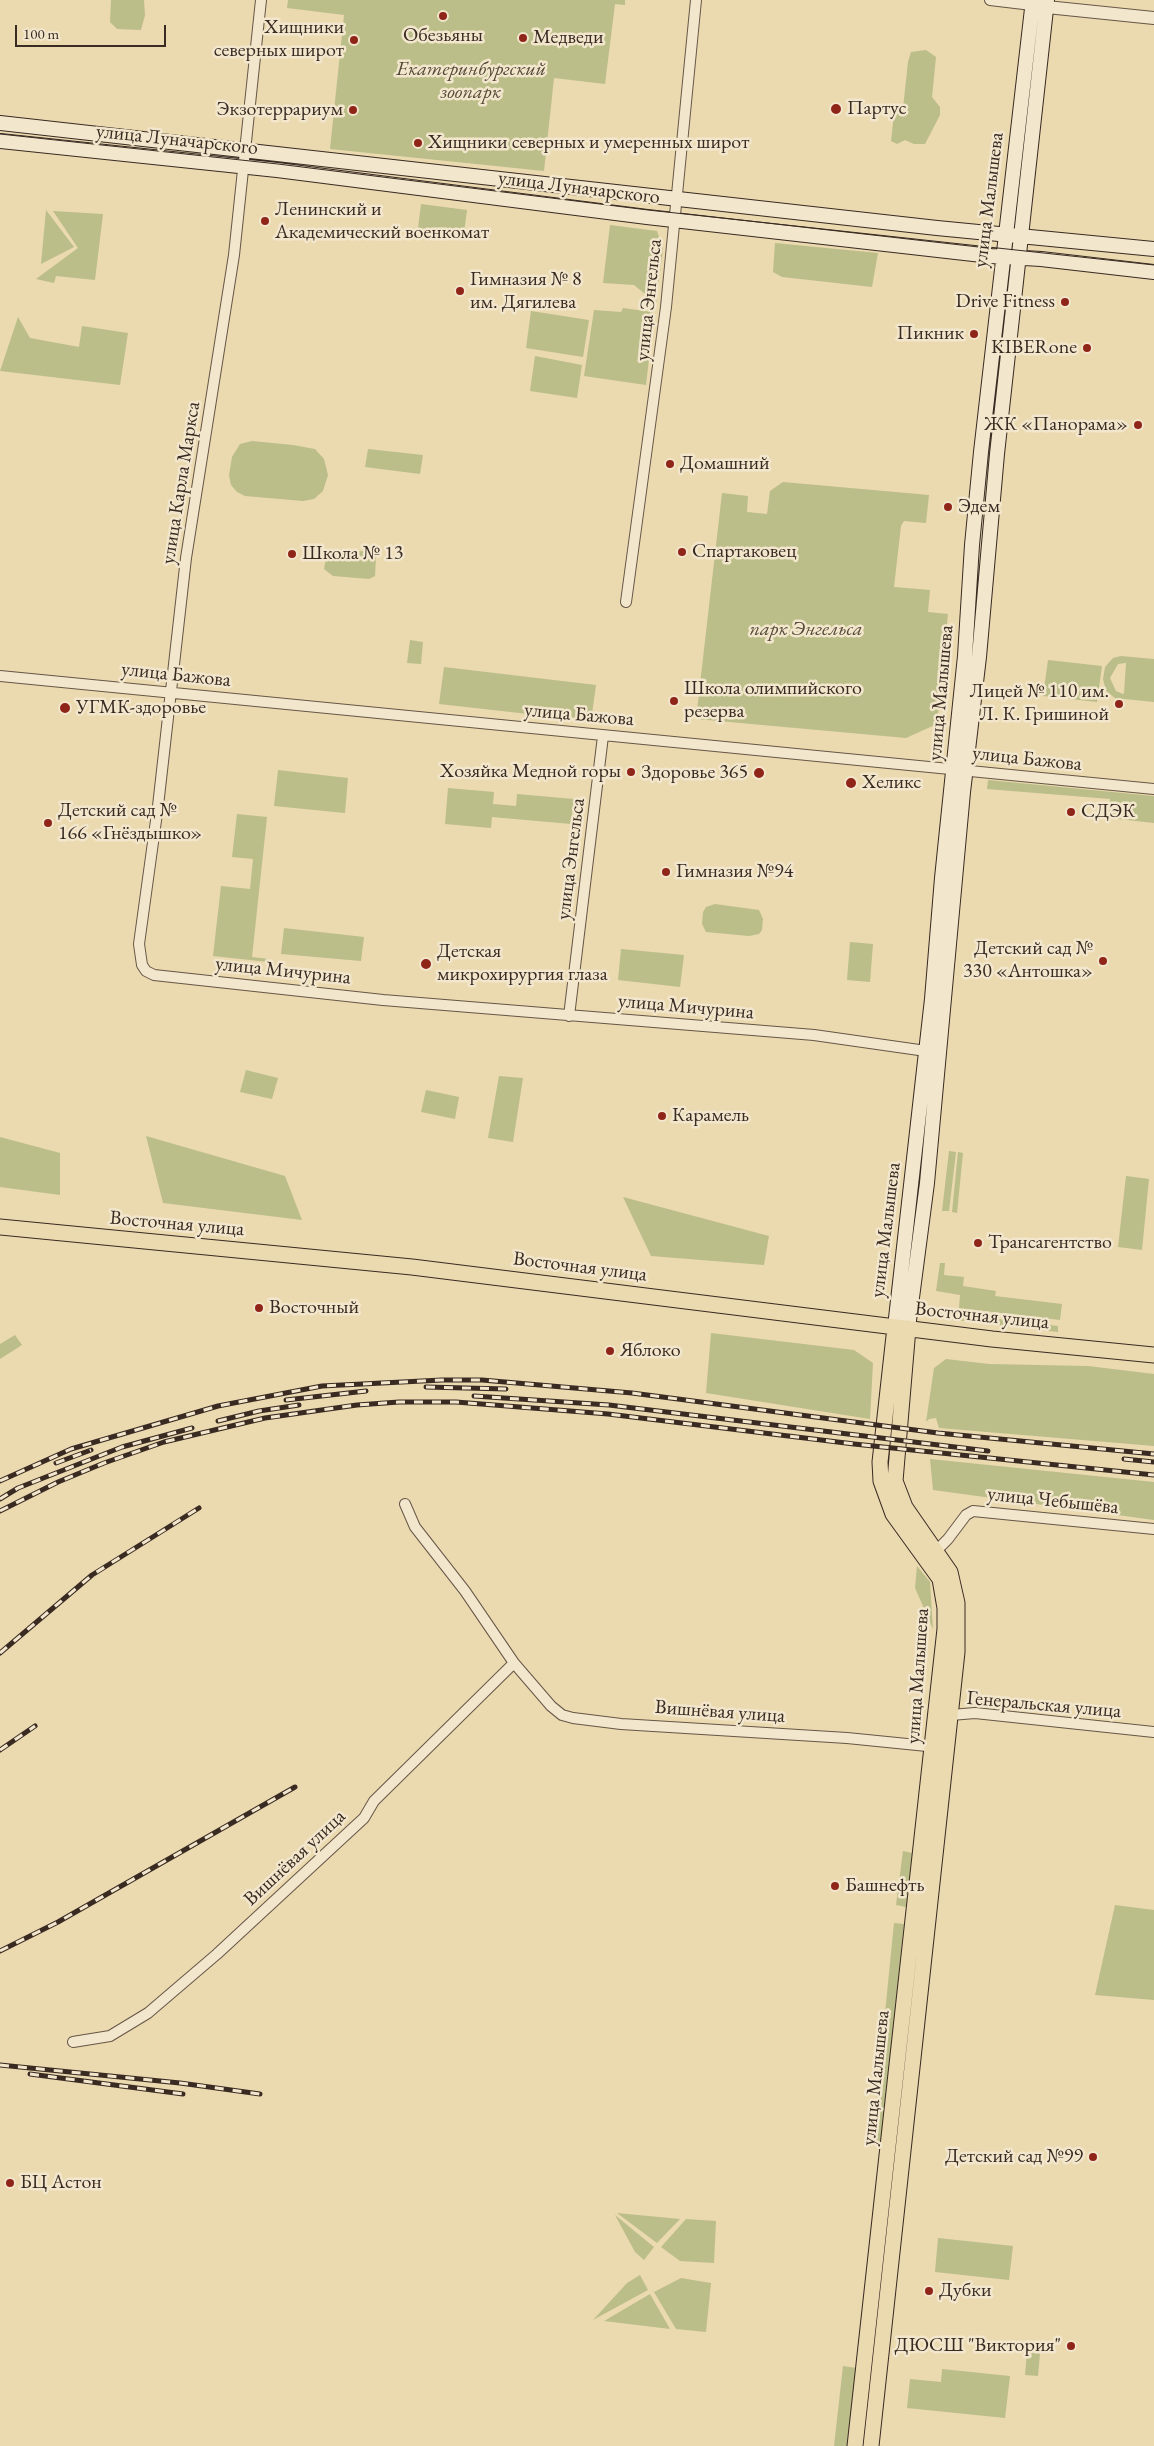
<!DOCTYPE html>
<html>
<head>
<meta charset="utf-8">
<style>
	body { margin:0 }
	#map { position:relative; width:1154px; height:2446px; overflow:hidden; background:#ebd9b0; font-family:"EB Garamond",serif }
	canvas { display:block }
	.scale { position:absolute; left:15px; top:25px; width:151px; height:22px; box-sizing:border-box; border:2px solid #392a22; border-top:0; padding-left:6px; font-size:15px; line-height:18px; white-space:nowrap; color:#392a22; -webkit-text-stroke:4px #f2e6cc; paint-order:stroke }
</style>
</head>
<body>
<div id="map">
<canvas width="1154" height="2446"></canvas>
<div class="scale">100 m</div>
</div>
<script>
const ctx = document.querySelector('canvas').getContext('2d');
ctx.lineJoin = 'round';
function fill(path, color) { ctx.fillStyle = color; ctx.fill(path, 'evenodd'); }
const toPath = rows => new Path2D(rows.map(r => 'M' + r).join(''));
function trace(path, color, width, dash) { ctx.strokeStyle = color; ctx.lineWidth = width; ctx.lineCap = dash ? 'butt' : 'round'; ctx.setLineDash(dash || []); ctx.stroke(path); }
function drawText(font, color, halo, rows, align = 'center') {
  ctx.font = font + ' "EB Garamond",serif'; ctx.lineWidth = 5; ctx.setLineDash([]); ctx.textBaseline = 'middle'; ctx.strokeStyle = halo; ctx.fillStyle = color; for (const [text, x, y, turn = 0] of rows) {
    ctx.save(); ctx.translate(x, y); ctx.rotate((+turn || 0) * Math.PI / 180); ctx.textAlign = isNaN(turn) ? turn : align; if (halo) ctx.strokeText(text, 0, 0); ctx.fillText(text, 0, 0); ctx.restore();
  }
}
fill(toPath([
	[111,0,144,0,145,15,141,30,117,29,110,22],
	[288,0,625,0,625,5,615,4,605,84,554,78,544,171,330,149,344,15,287,8],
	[926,50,936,57,932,97,940,107,940,115,925,144,914,144,905,140,897,144,891,141,894,114,903,108,908,62,911,52],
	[421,204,467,210,464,233,418,228],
	[46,210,74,247,41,264],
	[53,211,103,214,95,280,56,276,54,283,36,279,78,248],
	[610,225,657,231,663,249,656,303,634,285,603,283],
	[775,243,878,253,872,287,782,277,773,272],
	[623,308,652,312,654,315,646,385,584,376,594,310,621,312],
	[531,311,589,320,583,357,526,348],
	[18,317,30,338,79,347,82,326,128,333,120,385,0,371],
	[535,356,582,365,577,398,530,391],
	[252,441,293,445,315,449,324,459,328,475,323,491,314,499,303,501,245,496,237,492,231,485,229,475,232,457,240,444],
	[368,449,423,455,420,474,365,467],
	[783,482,929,495,926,523,904,521,901,526,894,587,930,590,928,612,948,614,937,724,906,738,696,719,722,493,748,496,747,512,767,514,770,491],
	[334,549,372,552,376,556,375,576,369,579,333,576,324,569,327,552],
	[410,640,423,642,421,664,407,663],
	[1121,656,1154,659,1154,702,1115,698,1106,691,1103,679,1105,667,1113,658],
	[1126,663,1124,693,1123,694,1116,691,1110,678,1118,664],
	[1048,660,1102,666,1097,702,1043,696],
	[444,667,596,685,591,721,439,704],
	[278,770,348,778,345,813,274,806],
	[988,780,1154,796,1154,823,1109,818,1110,799,987,789],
	[448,788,494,792,493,804,516,806,517,794,574,799,571,824,492,817,491,828,445,824],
	[237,814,267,817,252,957,268,959,268,962,213,956,221,886,250,889,253,859,232,857],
	[715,904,759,910,763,919,762,930,759,934,749,936,706,932,702,924,703,912,706,907],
	[284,928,364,937,361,961,281,954],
	[850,942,873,944,870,982,847,980],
	[621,949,684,955,680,987,618,980],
	[246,1070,278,1078,272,1099,240,1092],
	[499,1076,523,1078,513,1142,488,1138],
	[426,1090,459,1097,455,1119,421,1112],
	[146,1136,285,1176,302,1220,163,1203],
	[0,1137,60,1153,60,1195,0,1187],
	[949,1151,956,1152,949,1211,942,1211],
	[958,1152,963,1153,957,1213,952,1212],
	[1126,1176,1149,1179,1142,1250,1118,1247],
	[623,1197,769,1236,764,1265,651,1256],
	[940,1263,945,1263,944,1275,964,1277,963,1286,996,1291,995,1296,1062,1304,1060,1320,959,1308,960,1295,936,1291],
	[938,1312,1058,1326,1058,1332,938,1318],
	[711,1333,854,1350,873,1363,870,1419,706,1393],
	[15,1335,22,1345,0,1359,0,1344],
	[946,1359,989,1364,1088,1366,1154,1374,1154,1446,939,1428,936,1418,929,1419,926,1422,934,1368],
	[930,1459,1154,1482,1154,1520,933,1490],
	[917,1566,930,1582,933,1629,915,1588],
	[903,1851,912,1853,906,1907,896,1905],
	[1115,1905,1154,1910,1154,2000,1095,1995],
	[894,1923,904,1924,881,2144,872,2143],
	[617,2213,680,2219,657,2243],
	[615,2215,654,2247,644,2260,635,2252],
	[686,2219,716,2221,714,2263,680,2261,661,2247],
	[938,2238,1013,2246,1009,2280,935,2272],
	[640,2275,648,2290,593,2320,627,2283],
	[681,2278,711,2283,706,2332,676,2329,654,2292],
	[650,2294,670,2329,604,2321],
	[1027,2352,1040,2353,1038,2376,1025,2375],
	[843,2366,856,2368,847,2446,834,2446],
	[942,2369,1010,2376,1005,2418,907,2408,910,2379,941,2382]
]), '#bbbe88');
const minor = toPath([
	[261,0,234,255,186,558,158,806,139,944,142,965,146,971,154,975,383,1000,814,1035,926,1051],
	[990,0,1032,5],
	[626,602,666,307,696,0],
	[0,676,1154,789],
	[569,1016,603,736],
	[405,1504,415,1527,465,1591,514,1663,551,1706,562,1715,573,1718,621,1724,847,1738,937,1747],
	[937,1550,948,1539,966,1515,973,1511,1154,1529],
	[947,1718,951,1715,975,1713,1154,1732],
	[73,2042,110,2036,148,2013,217,1954,364,1818,374,1801,514,1663]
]);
const tertiary = toPath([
	[1037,6,1154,18]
]);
const secondary = toPath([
	[0,123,937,228,1154,249],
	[0,141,277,170,647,217,991,256,1041,259,1154,272],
	[895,1327,932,999,942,878,965,656,972,545,981,452,1033,0],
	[908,1328,927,1183,963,792,979,657,997,454,1047,0]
]);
const primary = toPath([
	[0,1227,412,1267,992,1339,1154,1355],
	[855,2446,945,1629,945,1608,940,1579,893,1514,881,1481,880,1462,895,1327],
	[871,2446,957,1652,957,1603,950,1572,905,1507,895,1481,908,1328]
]);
trace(minor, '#665646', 12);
trace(tertiary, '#665646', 14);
trace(secondary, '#392a22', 16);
trace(primary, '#392a22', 17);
trace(minor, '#f2e6cc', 10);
trace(tertiary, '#f2e6cc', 12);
trace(secondary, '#f2e6cc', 14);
trace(primary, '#ebd9b0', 15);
trace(toPath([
	[0,134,278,164,648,210,1154,265]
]), '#392a22', 1);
const rail = toPath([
	[426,1387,506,1389],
	[474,1396,609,1405,988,1451],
	[286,1400,366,1391],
	[218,1421,259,1411,299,1405],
	[1124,1459,1154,1462],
	[56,1463,91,1450],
	[0,1481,71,1449,218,1406,322,1386,442,1380,482,1380,632,1393,938,1433,1154,1454],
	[0,1499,18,1488,122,1447,192,1428],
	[0,1511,58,1482,104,1463,164,1442,265,1418,357,1405,399,1402,456,1402,608,1414,854,1444,1154,1475],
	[0,1653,92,1575,199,1508],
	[0,1750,35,1726],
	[0,1951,58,1922,295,1787],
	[0,2065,180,2083,260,2094],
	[30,2074,183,2094]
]);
trace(rail, '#392a22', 5);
trace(rail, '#f2e6cc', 3, [9]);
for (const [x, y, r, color] of [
	[443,16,5,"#8f2418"],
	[523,38,5,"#8f2418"],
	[354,40,5,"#8f2418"],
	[836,109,6,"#8f2418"],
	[353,110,5,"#8f2418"],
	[418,143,5,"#8f2418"],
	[265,221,5,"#8f2418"],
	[460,291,5,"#8f2418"],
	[1065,302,5,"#8f2418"],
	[974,334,5,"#8f2418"],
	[1087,348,5,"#8f2418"],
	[1138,425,5,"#8f2418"],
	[670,464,5,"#8f2418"],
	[948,507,5,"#8f2418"],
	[682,552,5,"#8f2418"],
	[292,554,5,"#8f2418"],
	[674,701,5,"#8f2418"],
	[1119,704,5,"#8f2418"],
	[65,708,6,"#8f2418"],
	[631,772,5,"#8f2418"],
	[759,773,6,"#8f2418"],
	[851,783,6,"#8f2418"],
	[1071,812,5,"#8f2418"],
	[48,823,5,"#8f2418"],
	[666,872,5,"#8f2418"],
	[1103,961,5,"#8f2418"],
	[426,964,6,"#8f2418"],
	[662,1116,5,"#8f2418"],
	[978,1243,5,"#8f2418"],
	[259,1308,5,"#8f2418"],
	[610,1351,5,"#8f2418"],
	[835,1886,5,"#8f2418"],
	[1093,2157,5,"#8f2418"],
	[10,2183,5,"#8f2418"],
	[929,2291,5,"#8f2418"],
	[1071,2346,5,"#8f2418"]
]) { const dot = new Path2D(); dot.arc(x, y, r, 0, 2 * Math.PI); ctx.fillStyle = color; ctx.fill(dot); trace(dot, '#f2e6cc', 2); }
drawText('20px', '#392a22', '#f2e6cc', [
	["Хищники",344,28,"right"],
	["северных широт",344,51,"right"],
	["Обезьяны",443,36,"center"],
	["Медведи",533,38],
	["Партус",847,109],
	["Экзотеррариум",343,110,"right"],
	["Хищники северных и умеренных широт",428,143],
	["Ленинский и",275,210],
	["Академический военкомат",275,233],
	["Гимназия № 8",470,280],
	["им. Дягилева",470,303],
	["Drive Fitness",1055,302,"right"],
	["Пикник",964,334,"right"],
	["KIBERone",1077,348,"right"],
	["ЖК «Панорама»",1128,425,"right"],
	["Домашний",680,464],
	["Эдем",958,507],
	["Спартаковец",692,552],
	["Школа № 13",302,554],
	["Школа олимпийского",684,689],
	["резерва",684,712],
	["Лицей № 110 им.",1109,692,"right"],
	["Л. К. Гришиной",1109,715,"right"],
	["УГМК-здоровье",76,708],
	["Хозяйка Медной горы",621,772,"right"],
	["Здоровье 365",748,773,"right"],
	["Хеликс",862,783],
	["Детский сад №",58,811],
	["166 «Гнёздышко»",58,834],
	["СДЭК",1081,812],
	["Гимназия №94",676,872],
	["Детский сад №",1093,949,"right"],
	["330 «Антошка»",1093,972,"right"],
	["Детская",437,952],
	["микрохирургия глаза",437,975],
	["Карамель",672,1116],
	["Трансагентство",988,1243],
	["Восточный",269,1308],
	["Яблоко",620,1351],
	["Башнефть",845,1886],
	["Детский сад №99",1083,2157,"right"],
	["БЦ Астон",20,2183],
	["Дубки",939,2291],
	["ДЮСШ \"Виктория\"",1061,2346,"right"]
], 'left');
drawText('italic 20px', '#534836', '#f2e6cc', [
	["Екатеринбургский",471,70],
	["зоопарк",471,93],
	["парк Энгельса",806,630]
]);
drawText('20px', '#392a22', '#f2e6cc', [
	["улица Луначарского",177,140,6],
	["улица Луначарского",579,188,7],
	["улица Малышева",989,200,-83],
	["улица Энгельса",649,300,-84],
	["улица Карла Маркса",181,483,-81],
	["улица Бажова",176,675,6],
	["улица Малышева",941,693,-85],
	["улица Бажова",579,715,5],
	["улица Бажова",1027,759,6],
	["улица Энгельса",571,859,-83],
	["улица Мичурина",283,971,6],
	["улица Мичурина",686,1007,5],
	["Восточная улица",177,1224,5],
	["улица Малышева",886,1230,-83],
	["Восточная улица",580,1267,7],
	["Восточная улица",982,1316,6],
	["улица Чебышёва",1053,1501,6],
	["улица Малышева",918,1676,-86],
	["Генеральская улица",1044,1705,5],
	["Вишнёвая улица",720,1712,4],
	["Вишнёвая улица",295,1858,-43],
	["улица Малышева",876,2078,-84]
]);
</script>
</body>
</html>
